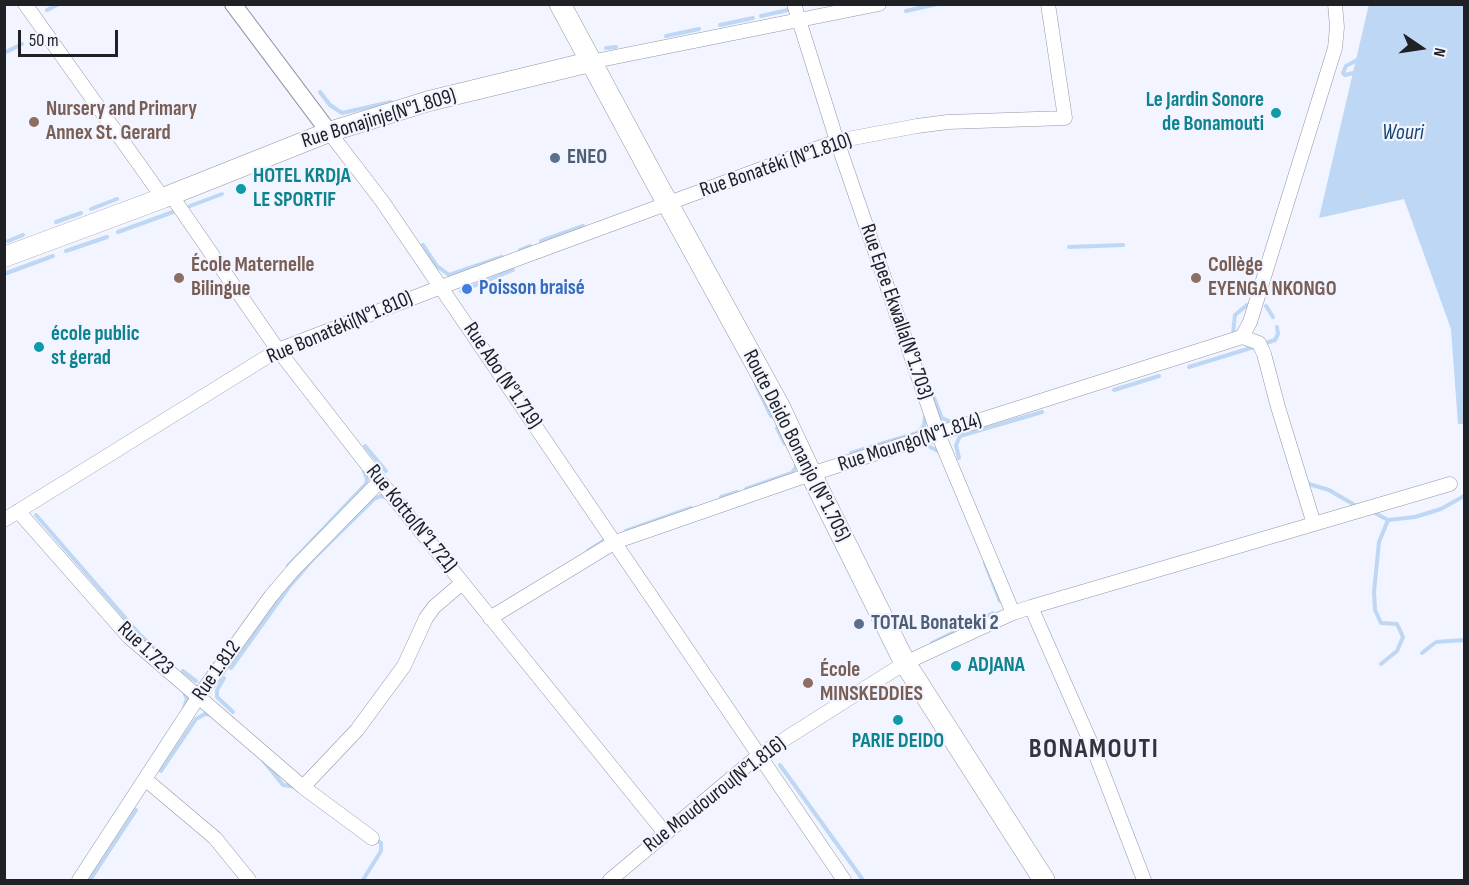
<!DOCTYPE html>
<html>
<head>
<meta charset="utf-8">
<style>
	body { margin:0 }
	#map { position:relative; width:1469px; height:885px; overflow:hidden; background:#f2f4ff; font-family:"Sofia Sans Condensed",sans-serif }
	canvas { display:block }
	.frame { position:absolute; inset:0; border:6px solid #202125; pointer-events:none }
	.north { position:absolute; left:1391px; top:18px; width:60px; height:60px; -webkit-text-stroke:4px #f2f4ff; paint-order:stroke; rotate:103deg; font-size:16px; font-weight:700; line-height:24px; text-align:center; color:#202125 }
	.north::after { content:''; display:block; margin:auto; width:21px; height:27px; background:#202125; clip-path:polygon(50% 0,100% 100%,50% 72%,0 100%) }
	.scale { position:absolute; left:18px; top:30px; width:100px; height:27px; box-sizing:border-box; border:3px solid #202125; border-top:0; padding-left:8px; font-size:18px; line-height:21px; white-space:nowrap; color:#202125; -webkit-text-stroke:4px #f2f4ff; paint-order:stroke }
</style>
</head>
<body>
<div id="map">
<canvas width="1469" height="885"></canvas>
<div class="frame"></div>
<div class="north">N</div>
<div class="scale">50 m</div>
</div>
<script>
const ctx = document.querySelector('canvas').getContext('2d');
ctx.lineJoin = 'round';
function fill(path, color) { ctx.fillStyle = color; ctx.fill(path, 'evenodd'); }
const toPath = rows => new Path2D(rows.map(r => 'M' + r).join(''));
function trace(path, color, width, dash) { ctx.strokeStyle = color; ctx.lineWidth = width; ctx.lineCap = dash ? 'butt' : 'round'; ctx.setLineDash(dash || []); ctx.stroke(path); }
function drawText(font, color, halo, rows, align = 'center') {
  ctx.font = font + ' "Sofia Sans Condensed",sans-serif'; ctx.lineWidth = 4.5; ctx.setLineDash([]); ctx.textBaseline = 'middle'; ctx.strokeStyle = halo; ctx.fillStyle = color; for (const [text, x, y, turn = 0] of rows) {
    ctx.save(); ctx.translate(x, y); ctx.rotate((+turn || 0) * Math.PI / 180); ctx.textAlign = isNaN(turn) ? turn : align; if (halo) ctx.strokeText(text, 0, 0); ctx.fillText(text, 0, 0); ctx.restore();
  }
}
fill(toPath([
	[1369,4,1464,5,1464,424,1458,424,1451,329,1404,199,1319,218]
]), '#bdd7f4');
trace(toPath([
	[47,10,59,4],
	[906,11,937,4],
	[761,16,788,10],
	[720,25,753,18],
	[666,36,699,29],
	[606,48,616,47],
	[4,53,22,44],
	[1357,72,1345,75,1343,73,1346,66,1359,59],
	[320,92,330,105,342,113,391,102],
	[190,206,222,194],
	[91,209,117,199],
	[56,222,81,213],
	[118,232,173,212],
	[8,241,23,235],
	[541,241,583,226],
	[423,245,437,266,449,275,502,257],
	[1069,247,1123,245],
	[520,250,530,246],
	[66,251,107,237],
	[4,274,53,256],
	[461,291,513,270],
	[1266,306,1273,317],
	[1233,334,1235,315,1247,305,1252,304],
	[1263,344,1275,340,1278,334,1277,327],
	[1189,367,1254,347],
	[756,385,771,416],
	[1114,390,1159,376],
	[934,398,941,416],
	[942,418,951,422],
	[777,428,785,444],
	[365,446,386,471],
	[930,447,940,452],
	[851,453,917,433,924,426,925,417],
	[959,458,956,445,960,436,1042,412],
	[1306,481,1309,484,1329,490,1358,507],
	[746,489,792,473,796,467,796,464],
	[721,497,737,492],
	[1373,512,1388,520,1415,517,1441,509,1464,496],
	[36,515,140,635,173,666],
	[626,531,691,508],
	[588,551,605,540],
	[985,563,1000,601],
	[288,566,366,484,367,479,364,471],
	[932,643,993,613],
	[1422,653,1436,642,1464,640],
	[1381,664,1397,651,1403,637,1397,624,1381,623,1375,610,1374,592,1379,542,1388,520],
	[231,668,289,587,314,558,374,499,381,496,388,498],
	[183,671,196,681],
	[224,678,217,690,217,697,233,712],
	[184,692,187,699,184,708],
	[262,759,283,785,296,787],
	[780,765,863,880],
	[161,771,196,719,205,714,212,715],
	[90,880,136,810],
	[363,880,381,851,381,843,375,839]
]), '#bdd7f4', 4);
const minor = toPath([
	[25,4,163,198],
	[794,4,837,141,938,434,1013,613],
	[590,62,879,4],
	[329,132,382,201,844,880],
	[171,195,278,350,380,481,665,833],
	[1242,337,1250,322,1335,48,1337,27,1335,4],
	[1242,337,1259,343,1264,354,1278,407,1314,524],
	[18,511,129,637,303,787,372,838],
	[4,520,278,350,441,287,837,141,917,126,948,122,1065,118,1048,4],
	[1031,607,1094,750,1144,880],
	[490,618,615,542,811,474,1242,337],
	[145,779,215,838,249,880],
	[303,787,357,730,404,666,426,618,434,607,462,583],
	[79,880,199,696,271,596,294,569,380,481],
	[610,880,758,756,905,663,1013,613,1031,607,1450,484]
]);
const tertiary = toPath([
	[233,4,329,132]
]);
const secondary = toPath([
	[4,257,163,198,329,132,429,101,590,62]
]);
const primary = toPath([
	[560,4,657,184,779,406,811,474,905,663,1044,880]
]);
trace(minor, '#9597a1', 15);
trace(tertiary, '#9597a1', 18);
trace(secondary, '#9597a1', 21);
trace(primary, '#9597a1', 22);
trace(minor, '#fff', 14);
trace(tertiary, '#fff', 16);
trace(secondary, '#fff', 20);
trace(primary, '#fff', 21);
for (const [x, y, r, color] of [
	[1276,113,6,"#0f9aa8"],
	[34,122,6,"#8d6e63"],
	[555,158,6,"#5c6f8a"],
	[241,189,6,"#0f9aa8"],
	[179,278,6,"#8d6e63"],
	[1196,278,6,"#8d6e63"],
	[467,289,6,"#3f7fe0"],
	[39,347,6,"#0f9aa8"],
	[859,624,6,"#5c6f8a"],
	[956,666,6,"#0f9aa8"],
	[808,683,6,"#8d6e63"],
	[898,720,6,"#0f9aa8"]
]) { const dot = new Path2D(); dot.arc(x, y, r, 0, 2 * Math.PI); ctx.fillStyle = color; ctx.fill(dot); trace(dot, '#f2f4ff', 2); }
drawText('bold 21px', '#0d838f', '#f2f4ff', [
	["Le Jardin Sonore",1264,101,"right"],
	["de Bonamouti",1264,125,"right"],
	["HOTEL KRDJA",253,177],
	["LE SPORTIF",253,201],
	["école public",51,335],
	["st gerad",51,359],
	["ADJANA",968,666],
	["PARIE DEIDO",898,742,"center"]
], 'left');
drawText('bold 21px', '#785e54', '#f2f4ff', [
	["Nursery and Primary",46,110],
	["Annex St. Gerard",46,134],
	["École Maternelle",191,266],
	["Bilingue",191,290],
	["Collège",1208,266],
	["EYENGA NKONGO",1208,290],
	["École",820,671],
	["MINSKEDDIES",820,695]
], 'left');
drawText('21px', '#202125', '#f2f4ff', [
	["Rue Bonajinje(N°1.809)",379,119,-17],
	["Rue Bonatéki (N°1.810)",776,166,-19],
	["Rue Epee Ekwalla(N°1.703)",896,312,71],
	["Rue Bonatéki(N°1.810)",340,328,-23],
	["Rue Abo (N°1.719)",502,376,56],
	["Rue Moungo(N°1.814)",910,443,-18],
	["Route Deido Bonanjo (N°1.705)",796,446,63],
	["Rue Kotto(N°1.721)",411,519,51],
	["Rue 1.723",145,649,43],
	["Rue 1.812",217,671,-55],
	["Rue Moudourou(N°1.816)",715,795,-38]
]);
drawText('bold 21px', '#4e5e75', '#f2f4ff', [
	["ENEO",567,158],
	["TOTAL Bonateki 2",871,624]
], 'left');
drawText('bold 21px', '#366cbe', '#f2f4ff', [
	["Poisson braisé",479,289]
], 'left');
drawText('italic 22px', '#194572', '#f2f4ff', [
	["Wouri",1403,133]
]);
ctx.letterSpacing = '1.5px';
drawText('bold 27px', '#32343c', '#f2f4ff', [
	["BONAMOUTI",1094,750]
]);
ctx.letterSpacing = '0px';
</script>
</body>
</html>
